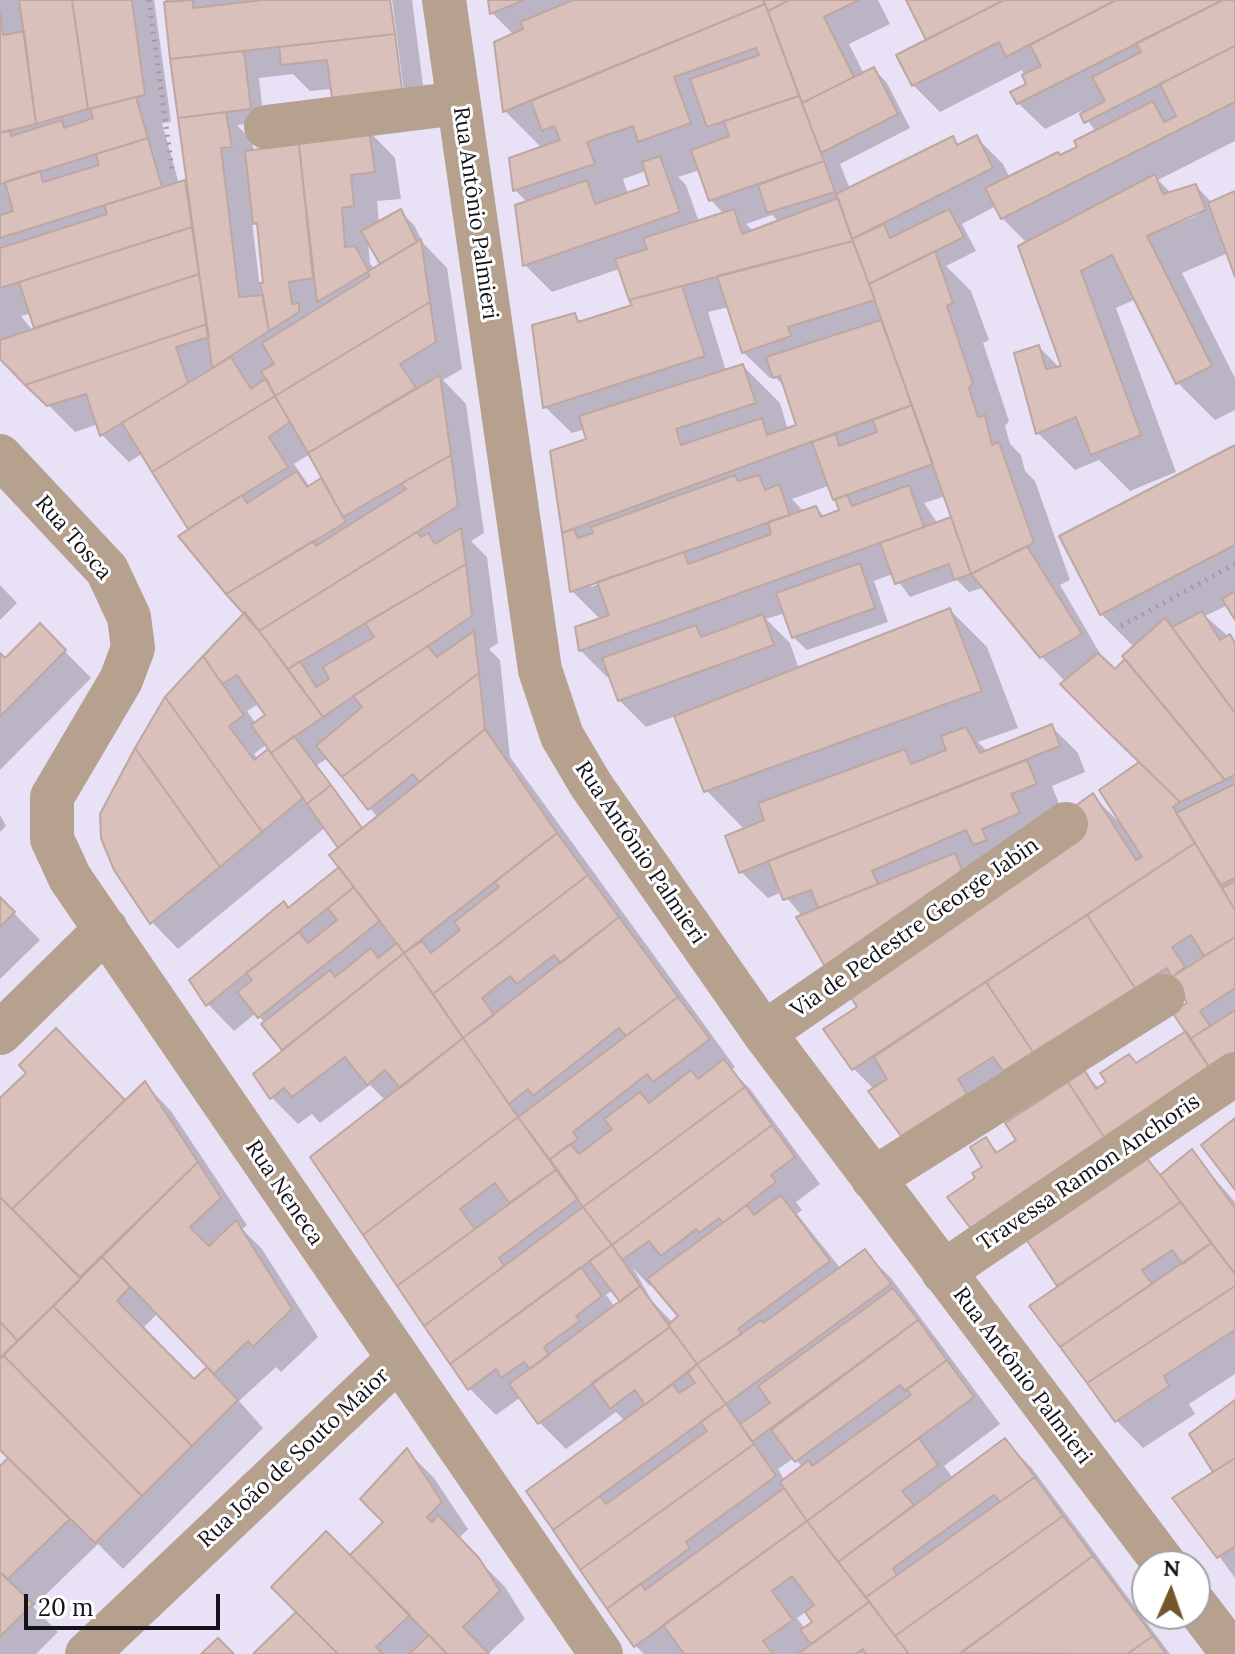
<!DOCTYPE html>
<html>
<head>
<meta charset="utf-8">
<style>
	body { margin:0 }
	#map { position:relative; width:1235px; height:1654px; overflow:hidden; background:#e9e2f7; font-family:Lora,serif }
	canvas { display:block }
	.north { position:absolute; left:1131px; top:1550px; width:80px; height:80px; box-sizing:border-box; background:#fff; border:2px solid #a1a1a3; border-radius:50%; rotate:2deg; font-size:22px; font-weight:700; line-height:32px; text-align:center; color:#15131a }
	.north::after { content:''; display:block; margin:auto; width:28px; height:36px; background:#75562b; clip-path:polygon(50% 0,100% 100%,50% 72%,0 100%) }
	.scale { position:absolute; left:24px; top:1594px; width:196px; height:36px; box-sizing:border-box; border:4px solid #15131a; border-top:0; padding-left:10px; font-size:24px; line-height:28px; white-space:nowrap; color:#15131a; -webkit-text-stroke:6px #fff; paint-order:stroke }
</style>
</head>
<body>
<div id="map">
<canvas width="1235" height="1654"></canvas>
<div class="north">N</div>
<div class="scale">20 m</div>
</div>
<script>
const ctx = document.querySelector('canvas').getContext('2d');
ctx.lineJoin = 'round';
function fill(path, color) { ctx.fillStyle = color; ctx.fill(path, 'evenodd'); }
const toPath = rows => new Path2D(rows.map(r => 'M' + r).join(''));
function trace(path, color, width, dash) { ctx.strokeStyle = color; ctx.lineWidth = width; ctx.lineCap = dash ? 'butt' : 'round'; ctx.setLineDash(dash || []); ctx.stroke(path); }
function drawText(font, color, halo, rows, align = 'center') {
  ctx.font = font + ' Lora,serif'; ctx.lineWidth = 6; ctx.setLineDash([]); ctx.textBaseline = 'middle'; ctx.strokeStyle = halo; ctx.fillStyle = color; for (const [text, x, y, turn = 0] of rows) {
    ctx.save(); ctx.translate(x, y); ctx.rotate((+turn || 0) * Math.PI / 180); ctx.textAlign = isNaN(turn) ? turn : align; if (halo) ctx.strokeText(text, 0, 0); ctx.fillText(text, 0, 0); ctx.restore();
  }
}
fill(toPath([
	[0,0,154,0,171,122,162,123,179,184,187,181,165,0,388,0,401,100,405,100,392,0,412,0,427,116,332,89,310,91,293,74,259,78,264,122,237,125,252,141,254,151,369,131,395,158,401,199,377,201,379,224,400,211,414,225,423,243,447,268,462,369,443,380,466,404,484,533,471,541,487,557,498,643,489,649,500,660,510,757,735,1067,731,1070,750,1089,820,1184,796,1202,802,1210,797,1214,841,1269,865,1252,891,1278,1000,1424,944,1466,953,1478,1005,1441,1031,1467,1170,1654,644,1654,635,1645,529,1492,625,1421,616,1412,566,1449,539,1422,521,1397,496,1415,470,1389,312,1158,386,1101,370,1085,320,1123,312,1114,298,1124,271,1097,286,1051,265,1023,256,1013,234,1031,208,1004,289,910,341,868,341,848,326,827,178,949,152,922,116,870,245,616,143,453,129,462,102,435,98,424,75,432,0,356],
	[252,221,260,228,265,296,261,297],
	[368,240,382,265,375,269,370,264],
	[31,313,37,329,33,331,21,316],
	[310,454,324,478,310,487,294,464],
	[260,703,268,715,256,724,247,711],
	[267,744,271,750,258,759,254,754],
	[328,758,378,818,364,829,317,765],
	[633,1268,650,1286,653,1283,681,1316,673,1323,652,1301],
	[613,1290,622,1302,615,1307,606,1295],
	[794,1458,803,1467,785,1481,778,1469],
	[807,1611,815,1622,805,1629,797,1618],
	[490,0,878,0,890,24,849,44,864,74,874,69,887,83,910,128,840,164,850,189,952,139,960,146,976,137,1003,164,1010,178,1080,148,1096,132,1081,111,1045,129,1018,103,1029,85,1022,70,940,112,913,85,929,41,909,0,1235,0,1235,141,1158,180,1172,194,1196,186,1212,203,1235,193,1235,271,1228,253,1182,273,1235,378,1235,410,1215,420,1178,383,1136,299,1116,308,1176,472,1130,491,1099,460,1075,470,1038,433,1016,354,1039,347,1060,368,1064,368,1027,243,1002,218,996,206,962,224,976,251,946,266,971,291,989,340,983,343,1009,421,1005,426,1010,444,1021,455,1025,471,1035,481,1070,580,1060,585,1105,662,1115,671,1134,647,1101,614,1235,448,1235,616,1228,605,1205,616,1235,642,1235,1076,1144,1158,1162,1176,1191,1152,1235,1202,1235,1374,1189,1404,1195,1414,1143,1448,1117,1421,1031,1306,1060,1287,1027,1237,978,1179,985,1167,985,1139,999,1153,1019,1140,1084,1073,1100,1089,1189,1032,1189,1004,1187,999,1031,1097,983,1107,875,1090,854,1069,826,1030,860,1007,802,916,782,892,768,898,741,872,745,830,706,790,676,716,646,727,619,700,611,675,607,677,580,650,601,620,572,591,564,532,588,441,585,429,572,433,545,407,575,316,582,323,634,306,619,269,552,292,525,265,518,207,528,203,515,190,542,148,505,111,514,35,492,13],
	[700,170,711,200,724,214,699,222,686,185,678,177],
	[646,171,651,186,628,194,623,179],
	[1195,213,1197,216,1141,238],
	[772,215,779,222,754,232,746,224],
	[729,307,743,352,770,378,775,377,786,388,798,426,788,430,780,403,743,366,726,371,708,312],
	[831,485,841,511,825,517,816,508,804,512,792,499],
	[946,496,956,525,938,524,924,503],
	[893,574,910,597,957,580,969,592,985,587,1042,657,1153,774,1121,824,1093,796,1045,840,1062,811,1052,786,1085,772,1078,753,1051,726,988,752,978,742,1018,728,987,647,950,610,799,669,790,643,766,619,785,613,793,637,807,650,888,622,874,581],
	[607,581,591,587,591,582],
	[0,585,17,603,0,620],
	[40,626,91,678,0,770,0,656,5,661],
	[0,815,6,826,0,832],
	[0,899,40,940,0,979],
	[56,1031,125,1102,145,1084,171,1111,247,1225,242,1229,262,1249,318,1337,281,1372,276,1367,239,1401,263,1428,123,1569,98,1544,33,1607,58,1632,36,1654,0,1654,0,1469,11,1458,0,1448,0,1101,29,1073],
	[158,1313,209,1367,194,1382,142,1329],
	[1235,1405,1235,1578,1219,1556,1216,1473],
	[407,1451,434,1478,468,1529,458,1539,505,1587,525,1619,488,1654,255,1654,385,1522]
]), '#0003');
const building = toPath([
	[19,0,72,0,88,109,36,124,19,0],
	[72,0,132,0,145,95,88,109,72,0],
	[193,0,193,8,263,0,390,0,395,34,170,59,164,2,193,0],
	[488,0,524,0,490,14,488,0],
	[573,0,763,0,765,4,503,112,494,42,523,29,520,22,573,0],
	[763,0,789,0,768,11,763,0],
	[789,0,859,0,824,17,854,77,802,103,768,11,789,0],
	[906,0,1004,0,926,40,906,0],
	[1004,0,1116,0,1006,57,999,42,912,86,896,55,1004,0],
	[1116,0,1223,0,1017,104,1010,92,1026,84,1022,75,1041,66,1030,45,1116,0],
	[1223,0,1235,0,1235,46,1084,123,1080,114,1105,101,1092,77,1141,52,1136,43,1223,0],
	[765,4,799,96,707,127,690,79,759,55,756,48,674,77,691,123,638,142,633,126,587,142,595,164,513,191,509,158,560,140,554,126,542,131,531,101,765,4],
	[0,13,3,35,24,31,36,124,0,133,0,13],
	[395,34,402,90,332,98,327,60,281,65,279,47,395,34],
	[1235,46,1235,102,1001,219,985,188,1058,152,1060,155,1077,147,1074,141,1153,101,1164,122,1176,116,1160,84,1235,46],
	[244,51,251,109,178,118,170,59,244,51],
	[874,67,898,114,821,153,802,103,874,67],
	[799,96,824,161,709,201,691,150,729,136,724,121,799,96],
	[136,97,148,138,0,184,0,133,9,130,11,136,62,120,64,128,93,118,90,109,136,97],
	[226,112,232,147,221,148,239,297,263,295,269,331,212,368,178,118,226,112],
	[369,129,375,172,351,175,354,206,342,208,345,247,355,246,369,271,317,302,298,138,369,129],
	[977,135,993,168,852,239,836,194,953,136,957,145,977,135],
	[148,138,162,187,0,238,0,215,13,211,5,182,40,171,43,182,99,165,96,154,148,138],
	[299,144,313,278,289,282,292,304,299,303,299,312,269,331,260,283,263,283,257,223,253,224,245,151,299,144],
	[660,156,680,212,523,266,515,205,587,180,595,204,649,185,642,162,660,156],
	[824,161,835,192,767,213,758,185,824,161],
	[1155,174,1163,194,1196,184,1206,210,1147,236,1212,366,1176,384,1112,255,1081,271,1141,435,1091,455,1076,417,1036,434,1014,353,1039,345,1046,369,1061,366,1018,246,1155,174],
	[185,180,192,227,0,288,0,248,107,214,104,205,185,180],
	[1235,191,1235,277,1208,203,1235,191],
	[838,198,853,241,629,300,615,259,647,249,643,238,734,209,742,234,838,198],
	[401,209,417,242,380,264,361,231,401,209],
	[949,209,964,237,869,284,852,239,884,224,890,238,949,209],
	[192,227,199,274,34,328,19,282,192,227],
	[421,239,430,302,275,396,261,371,274,364,262,343,370,276,367,272,421,239],
	[853,241,875,300,788,327,791,336,742,353,717,276,853,241],
	[935,251,953,303,947,306,973,384,969,388,978,417,985,415,992,445,999,442,1034,543,971,574,869,284,935,251],
	[199,274,207,324,25,385,0,359,0,340,199,274],
	[682,286,705,356,543,408,532,325,575,313,578,322,632,305,629,300,682,286],
	[430,302,436,342,400,364,416,388,308,453,275,396,430,302],
	[881,320,912,405,562,533,550,451,586,439,579,416,743,364,756,403,676,429,681,445,762,418,767,435,796,425,780,376,773,378,766,357,881,320],
	[207,324,209,337,176,347,188,383,100,436,86,394,47,406,25,385,207,324],
	[231,357,251,389,266,378,275,396,152,472,122,423,231,357],
	[440,375,451,455,343,517,308,453,440,375],
	[275,396,290,422,269,437,288,467,188,529,152,472,275,396],
	[912,405,933,464,833,500,812,442,836,434,839,446,877,432,873,420,912,405],
	[1235,445,1235,545,1100,615,1059,536,1235,445],
	[451,455,458,506,259,631,226,594,313,541,316,546,406,489,401,484,451,455],
	[297,471,307,487,321,478,346,522,226,594,178,536,242,495,247,503,297,471],
	[735,475,738,481,759,475,765,490,779,484,790,515,570,592,562,533,574,529,578,538,593,533,591,527,735,475],
	[909,485,924,527,579,651,575,627,609,615,597,582,684,552,688,564,771,534,768,522,816,506,821,517,839,510,835,499,847,495,852,506,909,485],
	[951,517,971,574,954,580,949,564,895,584,880,543,951,517],
	[461,528,466,564,288,669,259,631,417,532,421,537,428,533,435,544,461,528],
	[1027,546,1082,634,1040,658,971,574,1027,546],
	[860,563,875,608,792,638,776,593,860,563],
	[466,564,472,616,323,717,288,669,300,661,316,687,329,679,323,667,374,637,365,623,466,564],
	[1235,591,1235,620,1222,599,1235,591],
	[950,608,982,691,704,792,674,716,950,608],
	[1202,611,1220,640,1230,634,1235,643,1235,713,1172,627,1202,611],
	[245,612,323,717,271,753,251,725,265,715,237,675,222,684,203,656,245,612],
	[763,614,774,645,618,701,602,658,696,625,701,637,763,614],
	[1165,618,1235,713,1235,775,1225,780,1122,656,1165,618],
	[40,623,66,650,0,717,0,653,5,658,40,623],
	[474,631,479,673,342,777,316,746,362,707,353,696,428,646,437,657,474,631],
	[1098,653,1115,669,1125,659,1225,780,1180,802,1105,729,1060,684,1098,653],
	[203,656,244,715,229,726,254,760,268,749,303,798,262,832,165,697,203,656],
	[479,673,485,729,419,782,413,774,368,810,342,777,479,673],
	[165,697,262,832,220,867,135,748,165,697],
	[1052,724,1060,746,739,873,725,836,764,820,758,803,905,749,911,764,946,750,941,736,966,727,980,753,1052,724],
	[485,729,557,833,404,953,329,855,485,729],
	[294,736,331,785,307,804,271,753,294,736],
	[135,748,220,867,150,924,114,870,101,838,100,814,135,748],
	[1027,760,1037,784,1011,794,1020,813,982,829,987,840,973,845,966,830,872,871,878,884,818,908,811,890,783,900,768,861,1027,760],
	[1139,762,1180,802,1173,807,1195,843,852,1070,823,1029,857,1007,846,989,1067,812,1093,793,1136,860,1142,857,1099,790,1139,762],
	[1235,784,1235,878,1221,885,1176,813,1235,784],
	[331,785,362,828,338,848,307,804,331,785],
	[557,833,588,875,433,994,404,953,422,941,431,953,460,930,454,922,499,887,495,882,557,833],
	[1195,843,1235,910,1235,937,1204,956,1191,935,1172,947,1185,967,1172,977,1167,968,1135,988,1087,915,1195,843],
	[955,853,967,882,830,975,796,917,955,853],
	[339,867,354,887,206,1006,189,980,284,901,288,908,339,867],
	[588,875,619,917,561,963,554,955,517,984,510,976,482,998,494,1015,463,1038,433,994,588,875],
	[1235,881,1235,910,1222,888,1235,881],
	[354,887,380,921,258,1018,237,992,252,980,246,973,299,932,308,943,337,920,328,908,354,887],
	[0,897,15,912,0,927,0,897],
	[1087,915,1135,988,1033,1052,986,982,1087,915],
	[619,917,678,997,626,1036,619,1028,533,1096,528,1089,509,1104,463,1038,619,917],
	[1235,937,1235,988,1200,1011,1210,1026,1190,1039,1172,1012,1187,1003,1172,977,1235,937],
	[397,943,404,953,282,1050,261,1024,330,970,335,977,371,948,378,958,397,943],
	[404,953,463,1038,400,1088,385,1070,367,1085,345,1057,292,1097,284,1088,270,1099,253,1074,404,953],
	[986,982,1033,1052,1003,1071,993,1057,958,1079,967,1094,901,1136,868,1091,887,1079,874,1057,986,982],
	[678,997,710,1039,653,1082,647,1074,573,1132,578,1139,549,1160,518,1117,678,997],
	[1235,1010,1235,1054,1211,1070,1190,1039,1235,1010],
	[56,1028,125,1100,12,1209,0,1197,0,1098,26,1073,19,1065,56,1028],
	[1186,1031,1211,1070,1106,1140,1068,1082,1085,1071,1096,1089,1106,1082,1100,1073,1129,1054,1136,1063,1186,1031],
	[463,1038,518,1117,363,1235,310,1157,463,1038],
	[724,1059,745,1087,583,1207,549,1160,570,1144,579,1154,612,1129,604,1119,640,1092,649,1103,691,1070,698,1079,724,1059],
	[145,1081,198,1162,80,1277,12,1209,145,1081],
	[1068,1082,1106,1140,971,1229,947,1197,975,1178,972,1173,982,1167,970,1147,986,1137,996,1153,1016,1140,1005,1123,1068,1082],
	[745,1087,772,1125,612,1245,583,1207,745,1087],
	[518,1117,557,1169,509,1203,495,1183,460,1209,475,1229,397,1286,363,1235,518,1117],
	[1235,1118,1235,1190,1201,1145,1235,1118],
	[772,1125,795,1157,771,1175,776,1182,723,1223,719,1218,699,1233,696,1229,661,1256,649,1241,622,1260,612,1245,772,1125],
	[1192,1149,1235,1208,1235,1274,1160,1175,1192,1149],
	[1146,1157,1181,1202,1057,1286,1024,1236,1146,1157],
	[198,1162,221,1198,190,1227,209,1246,236,1220,292,1309,253,1347,248,1341,214,1374,102,1257,198,1162],
	[557,1169,578,1199,499,1258,504,1266,424,1326,397,1286,557,1169],
	[781,1195,830,1261,738,1329,742,1334,697,1364,668,1325,678,1316,647,1279,747,1205,754,1215,781,1195],
	[0,1197,81,1279,18,1341,0,1322,0,1197],
	[1181,1202,1211,1243,1183,1264,1172,1250,1142,1270,1152,1284,1060,1347,1029,1306,1181,1202],
	[583,1207,612,1245,450,1364,424,1326,583,1207],
	[1211,1243,1235,1274,1235,1286,1087,1383,1060,1347,1211,1243],
	[612,1245,640,1286,620,1302,589,1261,612,1245],
	[865,1249,891,1284,726,1404,697,1364,761,1320,763,1323,865,1249],
	[102,1257,130,1287,117,1301,194,1379,207,1367,238,1400,192,1446,53,1306,102,1257],
	[581,1267,602,1296,576,1316,580,1321,544,1347,549,1355,530,1369,524,1362,501,1378,496,1369,468,1390,450,1364,581,1267],
	[640,1286,670,1327,538,1424,509,1384,640,1286],
	[1235,1286,1235,1334,1233,1331,1164,1376,1169,1386,1115,1422,1087,1383,1235,1286],
	[893,1288,918,1320,752,1442,740,1424,770,1403,758,1386,893,1288],
	[53,1306,192,1446,142,1496,3,1355,53,1306],
	[918,1320,947,1360,905,1391,900,1385,795,1462,771,1430,918,1320],
	[0,1322,18,1341,0,1359,0,1322],
	[670,1327,697,1364,645,1405,635,1390,610,1409,592,1383,670,1327],
	[3,1355,142,1496,95,1543,0,1450,0,1359,3,1355],
	[947,1360,974,1397,807,1521,780,1482,809,1460,812,1466,911,1395,907,1389,947,1360],
	[697,1364,726,1404,553,1530,526,1491,673,1384,679,1393,695,1383,688,1373,697,1364],
	[1235,1400,1235,1458,1213,1472,1189,1434,1235,1400],
	[726,1404,754,1444,580,1570,553,1530,600,1496,606,1504,707,1431,700,1422,726,1404],
	[919,1438,938,1465,902,1491,914,1505,838,1562,807,1521,919,1438],
	[1005,1438,1035,1477,1000,1502,994,1495,893,1568,897,1575,866,1597,838,1562,1005,1438],
	[754,1444,776,1476,686,1542,690,1548,607,1609,580,1570,754,1444],
	[407,1448,442,1502,427,1517,432,1522,438,1515,479,1558,500,1591,463,1627,489,1654,447,1654,350,1555,383,1522,360,1499,407,1448],
	[8,1458,70,1519,8,1579,0,1572,0,1466,8,1458],
	[1235,1458,1235,1546,1217,1558,1172,1498,1235,1458],
	[1035,1477,1063,1516,895,1636,866,1597,1035,1477],
	[784,1488,807,1521,634,1647,607,1609,641,1583,645,1590,784,1488],
	[1063,1516,1093,1556,959,1654,909,1654,895,1636,1063,1516],
	[807,1521,869,1602,811,1644,800,1630,812,1622,805,1612,814,1605,792,1576,772,1591,793,1620,763,1641,773,1654,684,1654,663,1625,807,1521],
	[326,1531,410,1615,376,1647,383,1654,338,1654,271,1587,326,1531],
	[1093,1556,1153,1636,1127,1654,961,1653,1093,1556],
	[0,1572,33,1604,0,1637,0,1572],
	[869,1602,909,1654,866,1654,863,1649,856,1654,798,1654,869,1602],
	[296,1612,338,1654,253,1654,296,1612],
	[429,1635,447,1654,409,1654,429,1635],
	[1153,1636,1166,1654,1127,1654,1153,1636],
	[218,1638,234,1654,201,1654,218,1638]
]);
fill(building, '#d9c0bb');
trace(building, '#bea6a1', 2);
trace(toPath([
	[149,0,172,170],
	[1121,626,1235,564]
]), '#9f9aaa', 5, [2, 6]);
trace(toPath([
	[444,0,540,670,562,736,591,785,764,1033,1166,1566],
	[266,127,459,103],
	[0,456,107,570,129,617,133,648,121,680,52,797,52,839,70,878,601,1654],
	[0,1033,106,929],
	[764,1033,1066,824],
	[873,1179,1163,996],
	[943,1272,1235,1074],
	[1195,1604,1233,1654],
	[87,1654,397,1360]
]), '#b5a18d', 44);
drawText('22px', '#15131a', '#fff', [
	["Rua Antônio Palmieri",475,213,82],
	["Rua Tosca",73,538,49],
	["Rua Antônio Palmieri",640,853,56],
	["Via de Pedestre George Jabin",915,928,-35],
	["Travessa Ramon Anchoris",1089,1173,-34],
	["Rua Neneca",284,1193,56],
	["Rua Antônio Palmieri",1022,1376,53],
	["Rua João de Souto Maior",294,1458,-43]
]);
</script>
</body>
</html>
